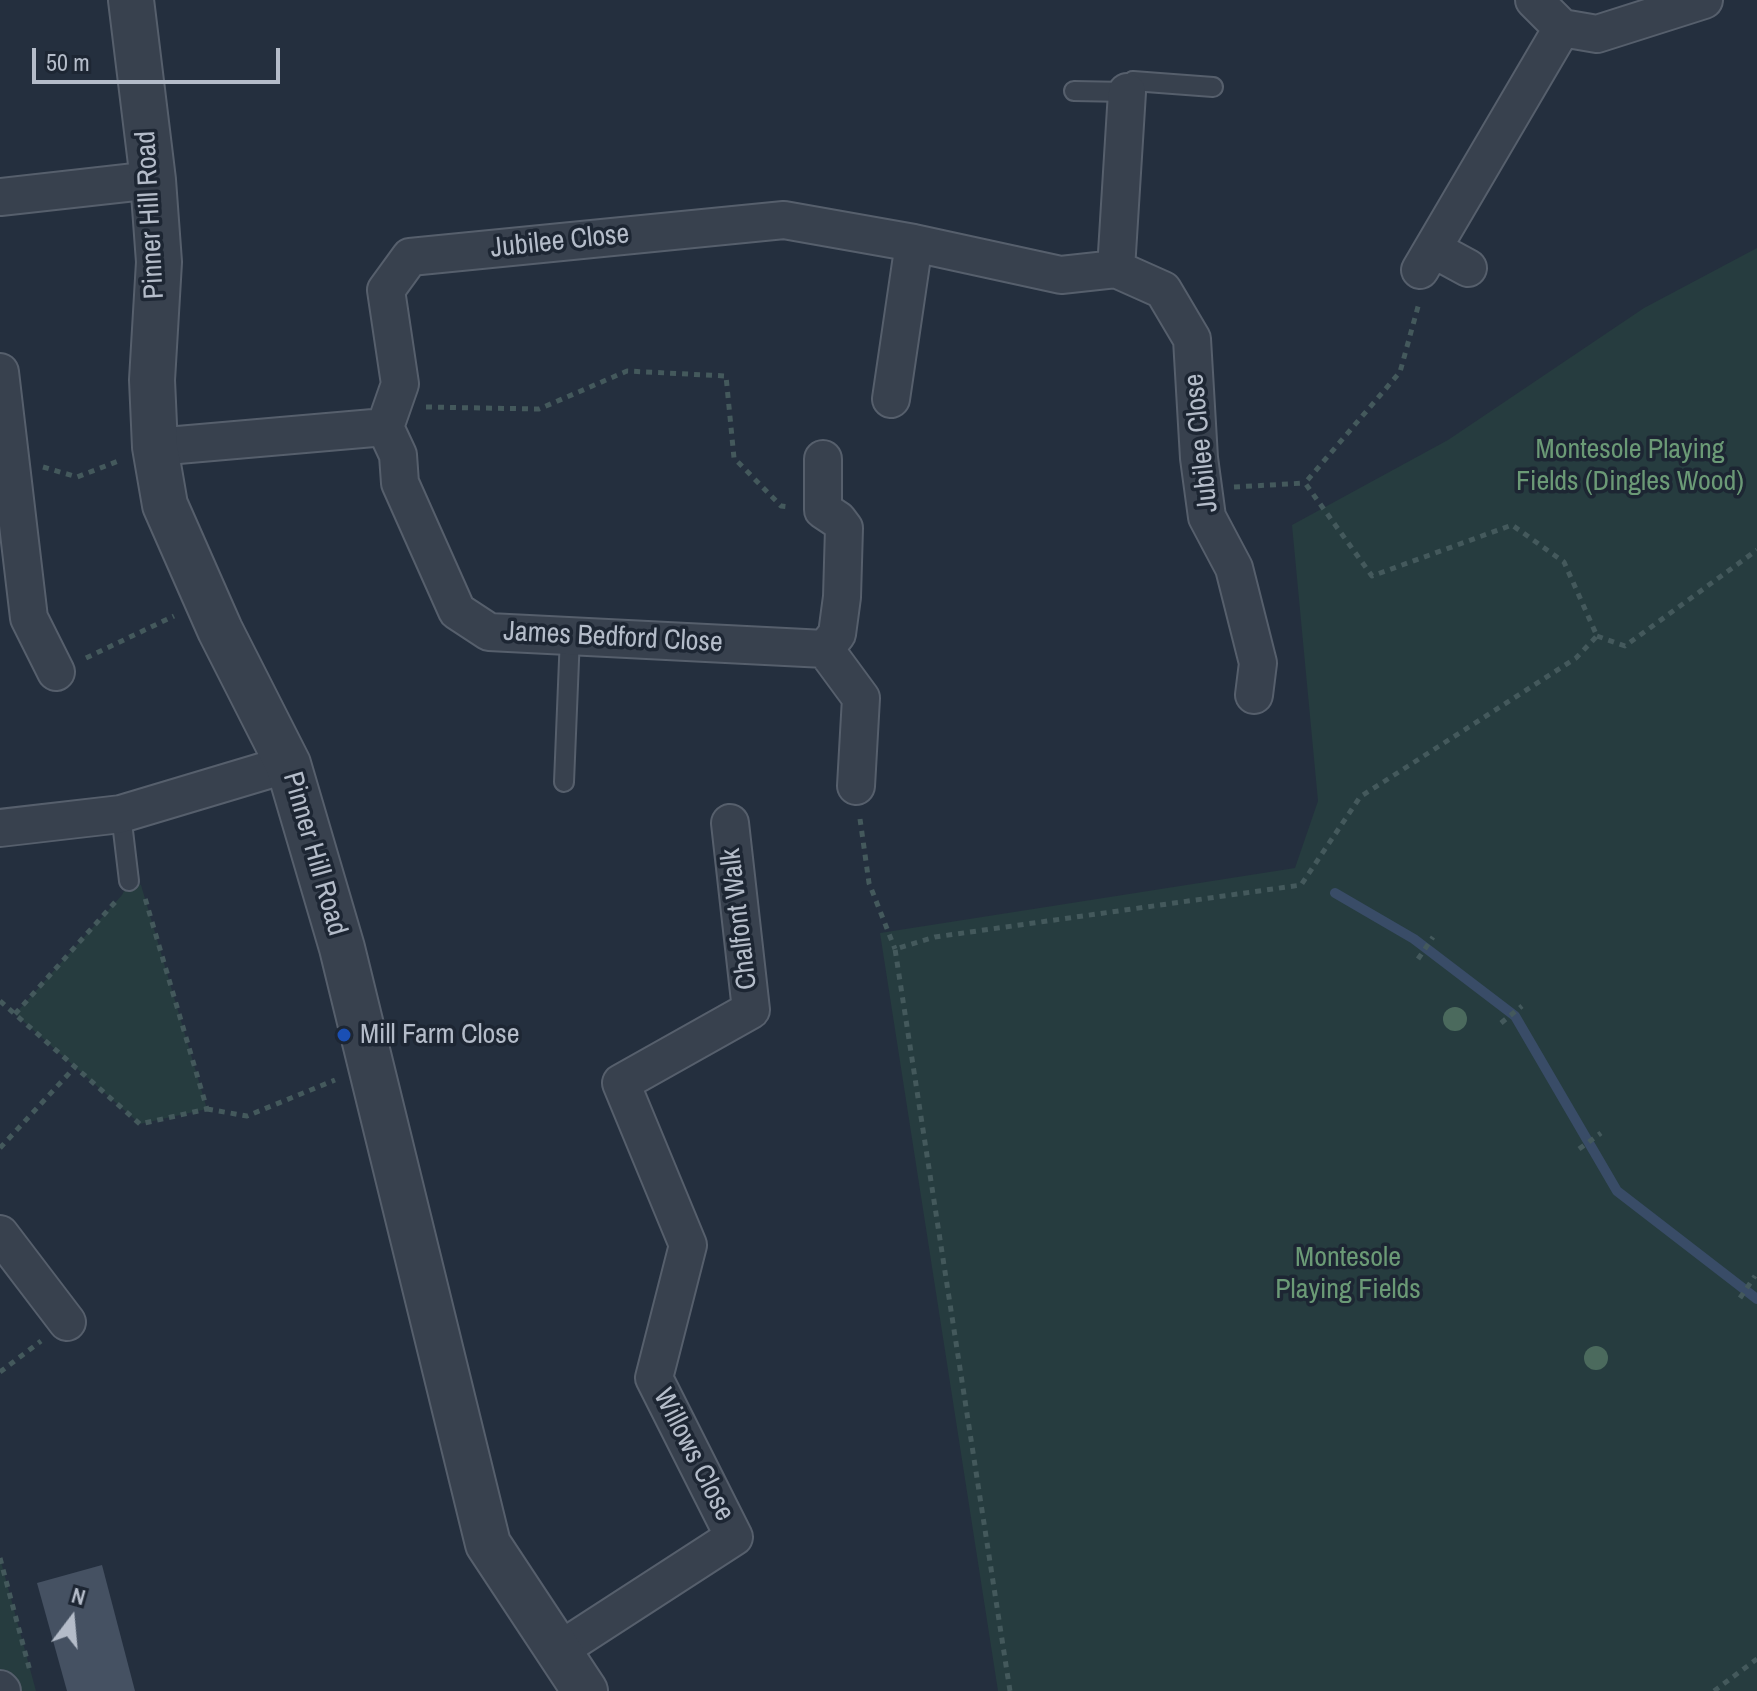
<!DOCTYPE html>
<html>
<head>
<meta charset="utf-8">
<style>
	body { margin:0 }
	#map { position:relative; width:1757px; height:1691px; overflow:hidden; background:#242f3e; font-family:"Archivo Narrow",sans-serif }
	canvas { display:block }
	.north { position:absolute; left:32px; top:1579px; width:80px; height:80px; -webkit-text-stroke:6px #1d2633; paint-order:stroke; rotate:16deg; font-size:22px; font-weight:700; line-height:32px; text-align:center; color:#b4bcc9 }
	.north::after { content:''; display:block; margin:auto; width:28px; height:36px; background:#b4bcc9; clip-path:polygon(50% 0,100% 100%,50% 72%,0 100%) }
	.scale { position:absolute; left:32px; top:48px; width:248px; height:36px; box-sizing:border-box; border:4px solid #b4bcc9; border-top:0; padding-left:10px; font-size:24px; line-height:28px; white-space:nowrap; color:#b4bcc9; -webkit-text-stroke:6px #1d2633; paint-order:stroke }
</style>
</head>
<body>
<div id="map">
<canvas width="1757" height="1691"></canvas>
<div class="north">N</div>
<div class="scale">50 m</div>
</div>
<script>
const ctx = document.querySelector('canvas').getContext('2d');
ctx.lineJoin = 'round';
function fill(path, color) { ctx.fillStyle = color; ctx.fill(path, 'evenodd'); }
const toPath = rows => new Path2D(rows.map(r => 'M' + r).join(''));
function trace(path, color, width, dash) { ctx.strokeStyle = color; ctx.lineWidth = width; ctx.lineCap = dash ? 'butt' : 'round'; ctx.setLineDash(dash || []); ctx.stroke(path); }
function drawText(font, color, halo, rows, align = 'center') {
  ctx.font = font + ' "Archivo Narrow",sans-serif'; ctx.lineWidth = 7; ctx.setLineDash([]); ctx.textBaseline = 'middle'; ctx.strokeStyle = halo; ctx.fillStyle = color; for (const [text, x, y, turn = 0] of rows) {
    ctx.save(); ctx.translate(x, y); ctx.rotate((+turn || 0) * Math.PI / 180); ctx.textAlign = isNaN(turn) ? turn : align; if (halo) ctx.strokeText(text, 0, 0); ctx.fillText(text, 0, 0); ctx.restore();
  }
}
fill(toPath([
	[1757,248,1757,1691,998,1691,880,933,1295,868,1318,801,1292,525,1448,440,1644,308],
	[129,881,141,885,207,1109,140,1124,15,1014,122,895],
	[0,1558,36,1691,2,1691,0,1689]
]), '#263c3f');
trace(toPath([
	[1335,893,1414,939,1515,1016,1617,1191,1757,1299]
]), '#394c67', 10);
fill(toPath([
	[102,1565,135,1691,67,1691,37,1583]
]), '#455162');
const service = toPath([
	[1074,91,1127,92,1133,81,1213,87],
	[564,782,570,636],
	[121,814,129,881]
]);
const minor = toPath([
	[1534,0,1562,28,1597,34,1704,0],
	[0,197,153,180],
	[1433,249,1468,268],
	[1116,269,1163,290,1192,339,1199,458,1207,517,1234,568,1258,663,1254,695],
	[1420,270,1562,28],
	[0,372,29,618,56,672],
	[891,399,914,243],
	[385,427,398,455,400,483,457,611,489,632,825,649],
	[155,447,385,427,400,384,386,290,410,257,784,220,914,243,1061,275,1116,269,1127,92],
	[823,459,823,510,838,520,844,528,842,597,837,634,825,649],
	[825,649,861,698,856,786],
	[0,828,121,814,288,764],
	[0,1234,67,1322],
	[558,1651,734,1537,654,1378,688,1245,621,1083,751,1010,730,823],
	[0,1689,2,1691]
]);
const tertiary = toPath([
	[131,0,153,180,159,262,152,380,155,447,165,505,220,630,288,764,342,948,488,1544,585,1691]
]);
trace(service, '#565f6c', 22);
trace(minor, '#565f6c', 40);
trace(tertiary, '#565f6c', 48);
trace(toPath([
	[426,407,539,409,627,371,726,376,734,458,781,506,790,507],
	[43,467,77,477,121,460],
	[1234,487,1305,483],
	[1597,636,1625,646,1757,550],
	[86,658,174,616],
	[860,819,869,883,895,949],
	[1418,959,1433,937],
	[0,1001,140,1124,207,1109,145,898],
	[15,1014,117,900],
	[1501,1023,1522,1006],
	[207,1109,247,1116,335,1080],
	[0,1148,75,1067],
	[1579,1149,1601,1133],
	[1740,1298,1755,1276],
	[0,1372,41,1341],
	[0,1558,30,1671],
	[1010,1691,895,949,935,937,1301,885,1360,797,1576,658,1597,636,1564,562,1512,525,1372,576,1305,483,1400,372,1419,303],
	[1714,1691,1757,1659]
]), '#44595c', 5, [6, 6]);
trace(service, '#38414e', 18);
trace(minor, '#38414e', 36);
trace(tertiary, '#38414e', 44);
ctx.fillStyle = '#4b6a5d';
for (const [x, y] of [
	[1455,1019],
	[1596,1358]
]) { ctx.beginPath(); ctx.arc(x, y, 12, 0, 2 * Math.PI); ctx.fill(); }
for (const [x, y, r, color] of [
	[344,1035,8,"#1a4fb4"]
]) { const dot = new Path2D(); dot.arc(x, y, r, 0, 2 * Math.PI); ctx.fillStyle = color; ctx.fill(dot); trace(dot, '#1d2633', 3); }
drawText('28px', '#b4bcc9', '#1d2633', [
	["Pinner Hill Road",151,215,-93],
	["Jubilee Close",560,242,-6],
	["Jubilee Close",1202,443,-96],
	["James Bedford Close",613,638,3],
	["Pinner Hill Road",314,854,74],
	["Chalfont Walk",740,919,-97],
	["Willows Close",693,1455,63]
]);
drawText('28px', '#6b9a76', '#1d2633', [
	["Montesole Playing",1630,450],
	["Fields (Dingles Wood)",1630,482],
	["Montesole",1348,1258],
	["Playing Fields",1348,1290]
]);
drawText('28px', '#b4bcc9', '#1d2633', [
	["Mill Farm Close",360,1035]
], 'left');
</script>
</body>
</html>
